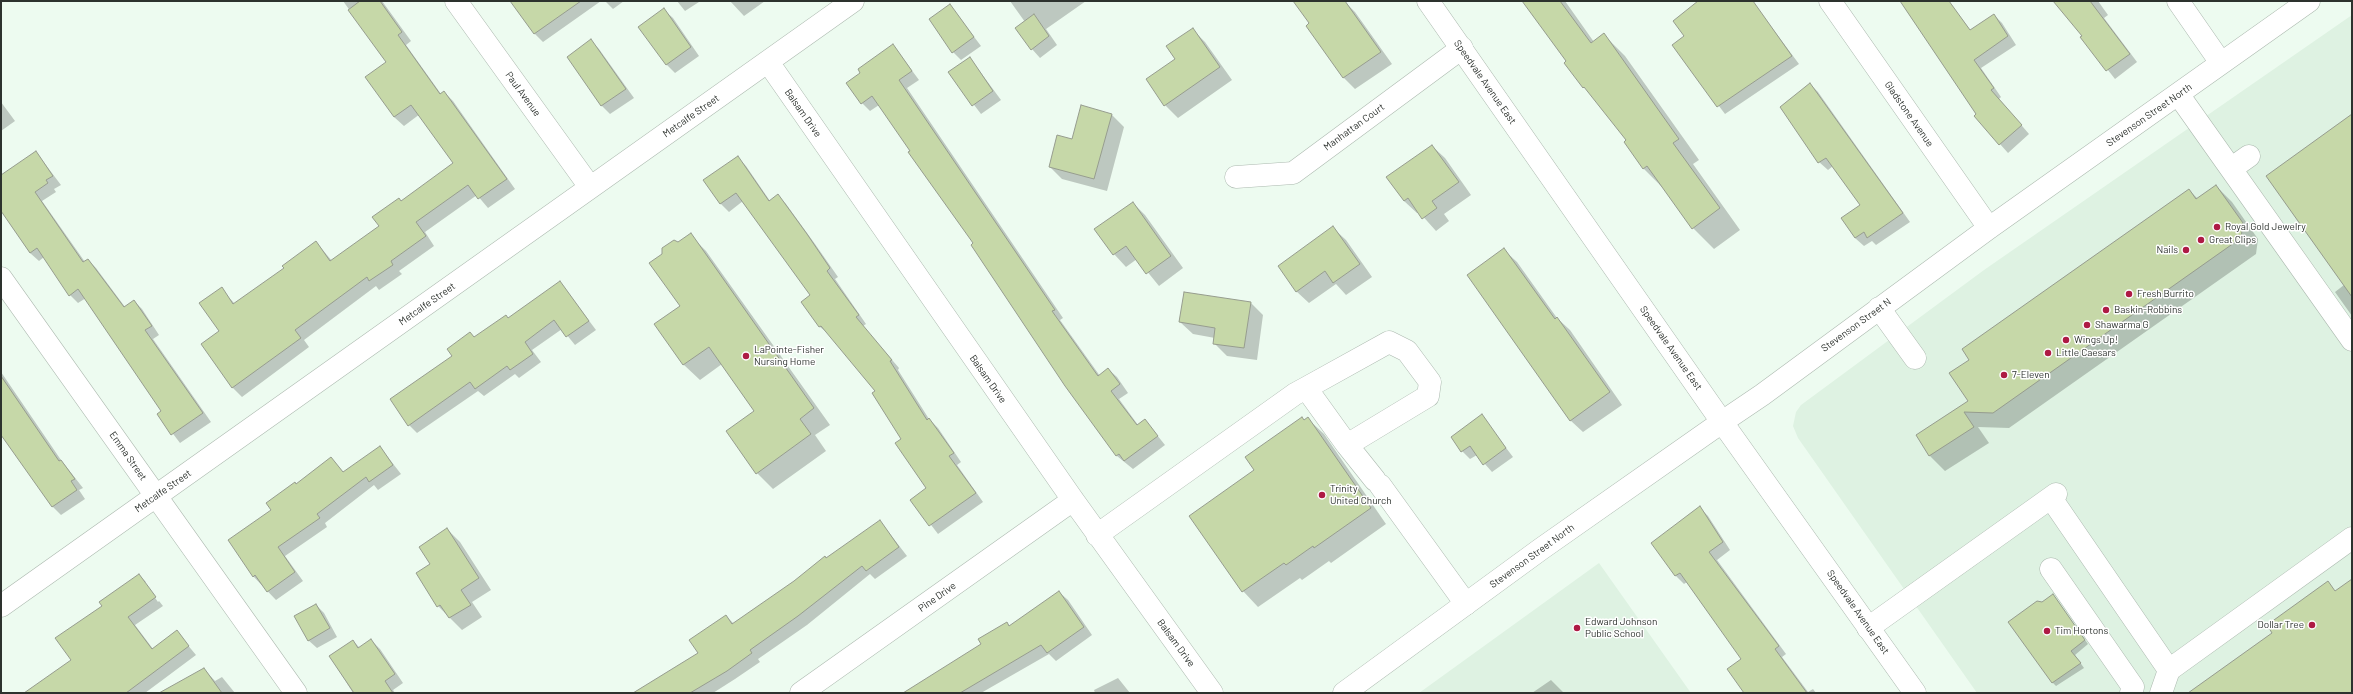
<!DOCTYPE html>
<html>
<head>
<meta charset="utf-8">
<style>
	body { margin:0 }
	#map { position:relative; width:2353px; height:694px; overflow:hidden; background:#edfbf0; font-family:Barlow,sans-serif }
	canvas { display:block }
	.frame { position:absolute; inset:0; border:2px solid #2d322e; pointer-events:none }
</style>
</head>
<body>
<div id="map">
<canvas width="2353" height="694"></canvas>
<div class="frame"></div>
</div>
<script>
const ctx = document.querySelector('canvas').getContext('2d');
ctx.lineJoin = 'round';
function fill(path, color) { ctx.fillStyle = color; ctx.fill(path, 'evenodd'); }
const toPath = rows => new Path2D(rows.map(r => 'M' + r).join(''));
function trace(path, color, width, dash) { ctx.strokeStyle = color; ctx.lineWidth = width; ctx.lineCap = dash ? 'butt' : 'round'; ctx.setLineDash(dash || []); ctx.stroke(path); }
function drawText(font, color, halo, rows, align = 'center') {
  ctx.font = font + ' Barlow,sans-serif'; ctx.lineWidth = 3; ctx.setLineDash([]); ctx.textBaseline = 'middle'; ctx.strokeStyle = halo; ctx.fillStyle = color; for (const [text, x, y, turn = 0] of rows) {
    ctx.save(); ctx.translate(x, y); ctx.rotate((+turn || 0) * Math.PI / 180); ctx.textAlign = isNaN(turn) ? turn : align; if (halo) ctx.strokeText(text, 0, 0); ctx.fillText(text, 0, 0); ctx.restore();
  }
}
fill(toPath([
	[2352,15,2352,693,1977,693,1798,438,1793,426,1796,412,1801,405,1984,270],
	[1599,563,1691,693,1419,693]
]), '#def2e2');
fill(toPath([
	[343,1,382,1,411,41,406,45,441,94,444,92,453,101,515,189,488,208,477,195,425,232,434,246,399,271,402,274,379,290,376,286,304,340,309,347,242,397,232,387,220,331,221,289,235,304,285,268,316,242,332,261,380,226,402,202,454,163,420,114,404,126,394,117,387,62],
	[522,1,601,1,543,42,534,33],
	[605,1,624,1,613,9],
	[677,1,698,1,699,2,685,11],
	[730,1,765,1,744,16],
	[1010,1,1086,1,1046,29,1057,45,1040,58,1032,49,1025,22],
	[1295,1,1344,1,1355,12,1392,64,1355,89,1344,78,1307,26,1311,24],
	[1525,1,1565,1,1594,42,1604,35,1625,56,1699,160,1693,164,1740,230,1714,249,1693,228,1665,190,1644,169,1625,142,1627,140],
	[1699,1,1752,1,1799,64,1725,114,1673,45,1686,36],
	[1901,1,1949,2,1971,31,1994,15,2002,23,2016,45,1981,68,2001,97,1999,99,2029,134,2008,153,1975,116,1977,114],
	[2059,1,2098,1,2108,15,2104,18,2137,62,2115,79,2082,37,2083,36],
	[950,5,981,46,961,60,953,52],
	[664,10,673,18,699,56,675,73,667,65],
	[1192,29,1205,42,1232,80,1178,118,1165,105,1147,79,1176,59],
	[591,41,599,49,634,98,610,114,602,106,568,57],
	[893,45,919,80,907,88,1063,318,1060,320,1100,376,1108,369,1117,377,1128,393,1119,399,1138,425,1145,420,1165,445,1133,469,1117,456,1066,385,975,243,879,105,870,111,862,103,862,73],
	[970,58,1001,100,981,114,949,72],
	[1810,84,1818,92,1910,222,1876,245,1872,241,1864,246,1855,238,1843,218,1861,205,1833,166,1828,170,1819,162],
	[1,102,15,121,1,131],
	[1111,114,1124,127,1107,191,1062,179,1050,167,1073,140],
	[2352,116,2352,316,2335,292,2344,285],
	[1432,146,1445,158,1471,195,1444,214,1449,221,1436,231,1419,212,1417,213,1404,201,1388,177],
	[36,152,61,185,54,189,56,192,42,201,85,262,88,260,96,268,125,307,134,301,142,309,159,335,153,339,211,422,180,443,158,414,162,411,86,298,78,303,70,295,44,257,39,261,30,253,1,210,1,176],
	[737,157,746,166,770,201,778,196,786,204,815,244,838,277,835,279,866,324,863,326,899,368,898,370,929,419,938,428,961,462,957,465,983,502,938,534,912,500,928,488,877,392,829,334,820,327,811,295,743,201,729,212,720,203],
	[2216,186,2232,202,2258,239,2256,254,2009,428,1978,427,1989,443,1945,471,1930,456,1917,436,1969,402,1970,360,2189,190,2198,199],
	[1133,203,1145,215,1183,268,1159,286,1137,259,1126,267,1114,254],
	[1333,228,1346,240,1372,277,1346,295,1336,284,1309,303,1296,291],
	[690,235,706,251,830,425,815,435,826,451,773,489,757,473,755,411,722,364,700,380,684,365,655,324,681,306,678,244],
	[1504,250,1517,262,1557,318,1570,330,1622,405,1583,432,1570,420],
	[560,282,596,330,575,345,562,329,532,350,541,362,519,378,515,374,484,396,478,391,417,433,409,425,470,333,475,338,508,319],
	[1185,293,1251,303,1263,315,1257,360,1227,356,1214,343,1215,338,1193,334,1180,322],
	[1,372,61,460,83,488,79,490,85,499,61,515,53,507,1,433],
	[1482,416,1513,457,1492,472,1477,455,1470,459,1462,451],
	[1308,419,1324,434,1386,524,1331,563,1329,561,1302,580,1300,578,1258,607,1243,591,1255,470],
	[380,447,401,474,378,490,374,485,325,523,327,527,285,556,303,581,276,600,253,576,273,511,296,485,331,458,344,473],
	[1700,508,1708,516,1730,550,1717,560,1786,654,1782,657,1808,692,1813,689,1816,693,1746,693,1742,659,1687,582,1684,584,1676,576,1652,543],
	[880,521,907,556,875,579,870,574,807,625,758,659,760,662,735,679,713,693,635,693,699,653,726,616,734,624],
	[447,529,460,542,491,590,472,602,482,617,462,630,438,606,432,564],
	[139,575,146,582,144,582,158,602,159,601,163,606,135,625,153,649,177,632,196,655,145,693,26,693,72,661,103,606],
	[1059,592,1068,600,1092,635,1056,661,1049,654,981,693,905,693,983,644,1007,623,1010,626],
	[2053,595,2088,644,2075,655,2084,668,2056,686,2052,682,2042,603],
	[316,605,324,613,337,637,317,648,308,640],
	[371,640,380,649,403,683,393,690,395,693,353,693,330,656,353,641,360,648],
	[204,669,215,681,222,677,235,693,186,693],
	[1118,678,1130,693,1095,693,1094,690],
	[1551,680,1564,693,1532,693]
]), '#0003');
const building = toPath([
	[360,1,380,1,402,32,398,35,440,94,444,91,507,179,478,199,468,185,416,222,426,236,391,261,393,265,369,281,367,277,295,330,301,338,232,388,201,344,219,331,199,303,222,287,233,304,284,268,282,266,316,241,330,261,379,226,372,217,399,198,401,201,453,163,411,105,394,117,365,77,386,62,348,10,360,1],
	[510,1,581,1,534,34,510,1],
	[1293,1,1345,1,1381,52,1343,78,1306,26,1309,23,1293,1],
	[1522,1,1560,1,1591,43,1604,33,1679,139,1673,143,1720,208,1692,229,1647,166,1643,169,1624,142,1626,140,1584,87,1583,88,1564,63,1566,61,1522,1],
	[1698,1,1753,1,1792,56,1717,107,1672,45,1684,36,1673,21,1698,1],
	[1900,1,1949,1,1970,30,1994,14,2008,36,1974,60,1994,88,1991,90,2022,125,1999,145,1974,116,1976,114,1900,1],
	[2053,1,2090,1,2130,54,2106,71,2080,37,2082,36,2053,1],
	[950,4,974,37,952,53,929,19,950,4],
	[664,8,691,47,666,65,638,27,664,8],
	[1034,14,1049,36,1031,50,1015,28,1034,14],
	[1193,28,1220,67,1164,106,1146,79,1175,59,1166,46,1193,28],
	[591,39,626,89,601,106,567,57,591,39],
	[893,44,912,71,899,80,1055,310,1052,311,1098,376,1108,368,1120,384,1111,391,1137,425,1145,419,1158,436,1124,461,1119,454,1116,456,1065,386,971,245,973,243,908,152,910,151,872,96,861,104,846,83,860,73,858,69,893,44],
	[970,57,993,91,972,106,948,72,970,57],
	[1810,83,1903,213,1867,238,1864,232,1855,238,1841,218,1860,205,1826,158,1818,163,1780,107,1810,83],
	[1081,105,1112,114,1094,179,1049,167,1057,135,1072,139,1081,105],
	[2352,114,2352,297,2266,176,2352,114],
	[1432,145,1459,182,1432,201,1437,208,1422,219,1408,198,1404,201,1386,177,1432,145],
	[36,151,53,176,46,180,48,183,35,192,83,262,88,259,124,307,134,300,152,326,145,330,203,413,171,435,157,414,161,411,78,289,69,296,37,248,30,253,1,211,1,175,36,151],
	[738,156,769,201,778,194,807,234,830,268,827,271,859,315,856,317,892,360,890,361,927,420,929,418,954,453,949,456,976,493,929,526,910,500,926,488,895,443,901,439,872,393,875,391,821,326,819,327,801,302,810,295,736,193,720,204,703,180,738,156],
	[2216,185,2243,223,2241,238,1993,413,1964,412,1974,427,1929,456,1916,435,1968,401,1949,373,1969,360,1962,349,2189,189,2196,199,2216,185],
	[1133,202,1171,256,1146,274,1126,246,1113,255,1094,229,1133,202],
	[1333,226,1360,264,1333,283,1325,271,1296,292,1278,266,1333,226],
	[691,233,814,408,800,419,811,434,756,474,726,431,754,411,709,347,683,365,654,324,680,306,649,263,662,254,662,248,674,240,678,242,691,233],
	[1504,248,1555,319,1557,317,1610,392,1570,421,1467,275,1504,248],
	[560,281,589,321,566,337,554,320,525,342,533,354,510,370,507,366,475,389,470,382,408,426,390,399,452,356,447,349,470,332,474,337,506,315,508,318,560,281],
	[1184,292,1251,302,1244,348,1213,344,1215,328,1179,322,1184,292],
	[1,376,59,461,61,460,75,479,71,481,77,490,52,507,1,435,1,376],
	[1482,414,1506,448,1483,465,1470,446,1461,452,1451,437,1482,414],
	[1302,417,1304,420,1308,417,1371,508,1314,548,1313,546,1286,565,1284,563,1242,592,1189,516,1254,470,1245,457,1302,417],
	[380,446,393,465,369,482,366,477,317,514,320,518,278,547,295,572,267,592,255,575,253,577,228,540,271,510,266,503,295,482,296,484,331,457,343,472,380,446],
	[1700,506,1723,542,1709,552,1779,646,1775,649,1807,693,1744,693,1727,669,1741,659,1680,573,1675,576,1651,543,1700,506],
	[880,520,899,547,866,571,862,566,798,616,750,650,752,653,727,671,690,693,633,693,698,653,689,640,726,615,732,624,794,581,825,556,826,558,880,520],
	[447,528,479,578,461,590,471,605,449,618,440,605,437,607,416,573,430,564,419,547,447,528],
	[139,574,156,597,128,617,152,649,177,630,189,646,126,693,24,693,71,660,55,638,102,606,99,602,139,574],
	[2352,579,2352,693,2188,693,2272,633,2267,625,2328,581,2335,591,2352,579],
	[1059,591,1084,627,1047,653,1041,645,960,693,903,693,981,644,978,639,1007,622,1009,626,1059,591],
	[2053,594,2085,640,2071,651,2081,663,2052,683,2008,622,2037,601,2042,602,2053,594],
	[316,604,330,628,308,641,294,616,316,604],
	[371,639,395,674,385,681,393,693,354,693,329,656,353,640,358,648,371,639],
	[204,668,222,693,159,693,204,668]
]);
fill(building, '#c6d8a8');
trace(building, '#969c8e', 1);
const minor = toPath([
	[456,1,590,187],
	[1830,1,1989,228],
	[2178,1,2221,63],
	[768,62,1073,500,1212,693],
	[2178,94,2352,340],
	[2232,168,2249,156],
	[1236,177,1293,173,1462,48],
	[1,278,296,693],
	[1879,308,1915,358],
	[1722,422,1762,395,1989,228,2309,1],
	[1347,445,1375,480],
	[1380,485,1466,604],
	[2051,498,2169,670,2352,538],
	[1097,535,1295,394,1306,388,1389,342,1407,351,1430,382,1428,396,1347,445,1306,388],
	[2051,569,2133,687,2131,693],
	[1,606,853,1],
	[1868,628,2056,494],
	[801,693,1073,500],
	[2161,693,2169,670]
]);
const major = toPath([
	[1428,1,1722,422,1915,693],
	[1344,693,1541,549,1722,422]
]);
trace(minor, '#acb9af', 23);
trace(major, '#acb9af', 23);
trace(minor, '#fff', 22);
trace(major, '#fff', 22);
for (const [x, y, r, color] of [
	[2217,227,4,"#ae1a44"],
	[2201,240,4,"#ae1a44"],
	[2186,250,4,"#ae1a44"],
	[2129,294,4,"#ae1a44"],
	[2106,310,4,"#ae1a44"],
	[2087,325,4,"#ae1a44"],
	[2066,340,4,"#ae1a44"],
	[2048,353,4,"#ae1a44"],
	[746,356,4,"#ae1a44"],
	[2004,375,4,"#ae1a44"],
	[1322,495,4,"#ae1a44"],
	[2312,625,4,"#ae1a44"],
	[1577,628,4,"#ae1a44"],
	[2047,631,4,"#ae1a44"]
]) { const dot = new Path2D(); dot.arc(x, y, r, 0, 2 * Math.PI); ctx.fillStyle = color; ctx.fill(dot); trace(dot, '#fff', 1.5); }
drawText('10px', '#2d322e', '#fff', [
	["Speedvale Avenue East",1485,82,55],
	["Paul Avenue",523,94,54],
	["Balsam Drive",803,113,55],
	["Gladstone Avenue",1909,114,55],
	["Stevenson Street North",2149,115,-35],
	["Metcalfe Street",691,116,-35],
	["Manhattan Court",1354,127,-36],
	["Metcalfe Street",427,304,-35],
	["Stevenson Street N",1856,325,-36],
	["Speedvale Avenue East",1671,348,55],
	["Balsam Drive",988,379,55],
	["Emma Street",128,456,55],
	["Metcalfe Street",163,491,-35],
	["Stevenson Street North",1532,556,-36],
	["Pine Drive",937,597,-35],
	["Speedvale Avenue East",1858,612,55],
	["Balsam Drive",1176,643,54]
]);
drawText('10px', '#2d322e', '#fff', [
	["Royal Gold Jewelry",2225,227],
	["Great Clips",2209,240],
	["Nails",2178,250,"right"],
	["Fresh Burrito",2137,294],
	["Baskin-Robbins",2114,310],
	["Shawarma G",2095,325],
	["Wings Up!",2074,340],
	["LaPointe-Fisher",754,350],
	["Nursing Home",754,362],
	["Little Caesars",2056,353],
	["7-Eleven",2012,375],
	["Trinity",1330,489],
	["United Church",1330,501],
	["Edward Johnson",1585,622],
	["Public School",1585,634],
	["Dollar Tree",2304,625,"right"],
	["Tim Hortons",2055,631]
], 'left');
</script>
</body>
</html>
